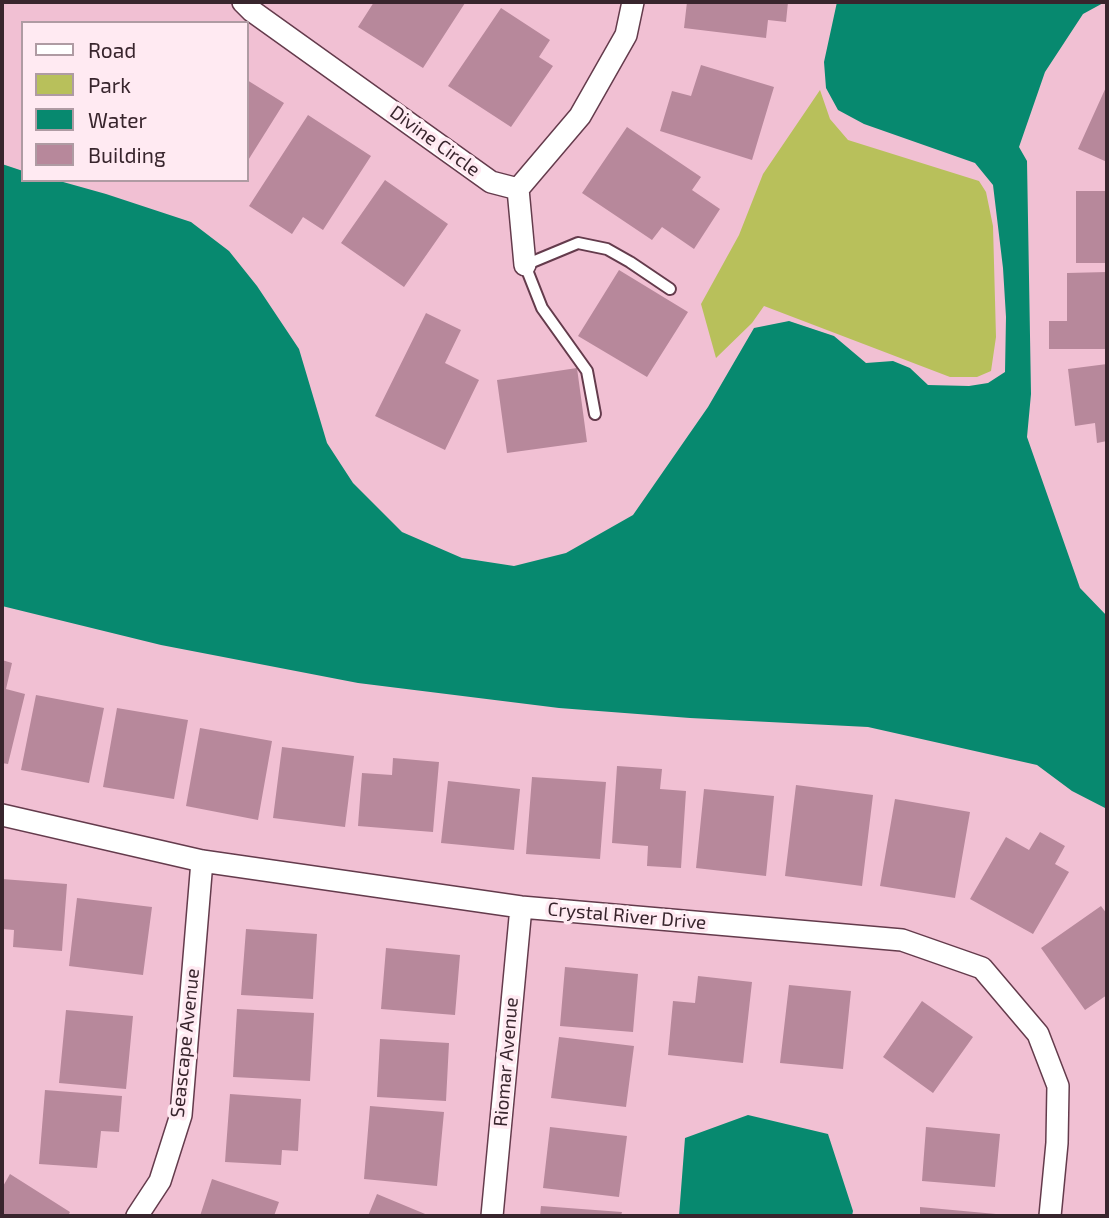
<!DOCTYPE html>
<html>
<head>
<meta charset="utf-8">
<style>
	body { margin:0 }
	#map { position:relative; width:1109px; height:1218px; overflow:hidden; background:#f1c0d3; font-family:"Exo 2",sans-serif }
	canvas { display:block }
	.frame { position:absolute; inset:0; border:4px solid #38252d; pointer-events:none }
	.legend { position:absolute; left:21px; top:21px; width:228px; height:161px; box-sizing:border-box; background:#ffeaf2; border:2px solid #af9ba3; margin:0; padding:9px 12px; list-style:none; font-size:21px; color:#38252d }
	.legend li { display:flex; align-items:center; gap:14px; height:35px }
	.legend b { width:35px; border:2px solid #af9ba3 }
</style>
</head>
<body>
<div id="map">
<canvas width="1109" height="1218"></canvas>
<div class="frame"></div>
<ul class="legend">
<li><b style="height:9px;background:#fff"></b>Road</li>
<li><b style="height:19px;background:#b8c05b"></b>Park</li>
<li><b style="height:19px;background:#07896f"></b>Water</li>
<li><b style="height:19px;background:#b7889b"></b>Building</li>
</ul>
</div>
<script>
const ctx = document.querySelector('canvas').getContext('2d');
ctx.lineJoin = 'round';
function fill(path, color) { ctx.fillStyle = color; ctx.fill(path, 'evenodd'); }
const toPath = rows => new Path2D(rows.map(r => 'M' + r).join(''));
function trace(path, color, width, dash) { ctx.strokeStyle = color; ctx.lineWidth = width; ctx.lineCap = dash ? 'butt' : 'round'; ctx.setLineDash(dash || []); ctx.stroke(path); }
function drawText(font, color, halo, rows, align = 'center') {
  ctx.font = font + ' "Exo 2",sans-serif'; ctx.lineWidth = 7; ctx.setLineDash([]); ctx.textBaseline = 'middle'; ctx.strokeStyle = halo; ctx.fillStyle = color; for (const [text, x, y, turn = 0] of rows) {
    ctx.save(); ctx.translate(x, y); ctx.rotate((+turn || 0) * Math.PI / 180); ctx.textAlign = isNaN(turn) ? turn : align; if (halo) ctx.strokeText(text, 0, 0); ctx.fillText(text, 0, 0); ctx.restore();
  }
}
fill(toPath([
	[820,90,830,119,848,140,979,181,986,192,993,226,996,337,991,371,977,377,950,377,764,306,752,323,716,358,701,304,739,235,763,174]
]), '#b8c05b');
fill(toPath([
	[837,2,1105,2,1083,14,1045,72,1019,147,1027,161,1031,394,1027,437,1080,588,1107,616,1107,809,1072,791,1037,765,868,727,690,718,559,708,358,683,161,645,2,606,2,164,23,171,23,180,56,180,106,194,191,222,229,251,257,286,299,349,327,443,353,483,402,532,462,558,514,566,566,553,633,515,708,407,754,328,789,321,834,336,866,363,893,361,910,368,928,385,969,386,988,383,1005,372,1006,317,1003,268,993,185,975,163,864,124,838,110,826,88,824,62],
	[748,1115,828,1134,853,1211,852,1216,679,1216,685,1138]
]), '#07896f');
fill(toPath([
	[374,2,462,2,465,3,423,68,358,27],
	[687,2,788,2,786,22,768,20,766,38,684,28],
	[501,8,550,40,539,57,553,66,511,127,448,86],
	[701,65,774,87,752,160,660,131,672,91,691,96],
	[247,80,284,103,247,162],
	[1107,85,1107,162,1078,149],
	[308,115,371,156,323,230,303,217,292,234,249,206],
	[627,127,701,177,692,190,720,209,694,249,662,227,652,240,582,193],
	[385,180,448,224,404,287,341,243],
	[1076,191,1107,191,1107,263,1076,263],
	[619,270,688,312,647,377,578,336],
	[1107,272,1107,349,1049,349,1049,321,1067,321,1067,273],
	[426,313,461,330,445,363,479,380,445,450,375,416],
	[1107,364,1107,441,1097,443,1095,423,1075,426,1068,369],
	[577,368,587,442,507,453,497,380],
	[2,660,12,663,6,689,25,694,8,764,2,763],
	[36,695,104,708,89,783,21,770],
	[117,708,188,720,174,799,103,787],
	[200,728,272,741,258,820,186,806],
	[282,747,354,756,345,827,273,818],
	[393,758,439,762,433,832,358,826,362,773,392,775],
	[617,766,662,769,660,789,686,791,681,868,647,866,648,846,612,843],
	[532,777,606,782,600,859,526,854],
	[448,781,520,789,514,850,441,843],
	[796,785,873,795,862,886,785,876],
	[704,789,774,796,766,876,696,868],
	[895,799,970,812,955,898,880,886],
	[1040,832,1065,846,1055,864,1069,872,1033,934,970,899,1006,837,1029,850],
	[2,879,67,884,62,951,13,947,14,930,2,929],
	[77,898,152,907,143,975,69,966],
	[1101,906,1107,914,1107,995,1085,1010,1041,948],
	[246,929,317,934,313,999,241,995],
	[386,948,460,955,455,1015,381,1009],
	[565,967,638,974,633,1032,560,1026],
	[698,976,752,982,743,1063,668,1055,673,1001,695,1003],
	[789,985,851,991,843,1069,780,1063],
	[922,1001,973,1037,933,1093,883,1057],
	[237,1009,314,1013,310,1081,233,1077],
	[66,1010,133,1016,126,1089,59,1083],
	[559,1037,634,1046,626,1107,551,1098],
	[380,1039,449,1043,446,1101,377,1097],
	[45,1090,122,1096,119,1132,101,1131,97,1168,39,1164],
	[230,1094,301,1099,298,1151,282,1150,281,1165,225,1162],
	[370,1106,444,1112,437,1186,364,1179],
	[550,1127,627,1136,619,1197,543,1188],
	[926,1127,1000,1134,995,1187,922,1181],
	[10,1174,70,1212,68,1216,2,1216,2,1188],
	[212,1179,279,1202,274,1216,200,1216],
	[377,1194,430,1216,368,1216],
	[541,1206,622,1212,621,1216,540,1216],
	[920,1207,996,1214,996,1216,920,1216]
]), '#b7889b');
const lane = toPath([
	[595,414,587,371,542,308,525,265,578,243,607,249,630,262,670,289]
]);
const street = toPath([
	[243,2,252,11,491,182,518,189,580,116,626,35,633,2],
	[518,189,525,265],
	[2,815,202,861,521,907,902,940,982,968,1038,1034,1058,1086,1057,1143,1050,1216],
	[137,1216,160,1181,181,1115,202,861],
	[492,1216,521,907]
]);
trace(lane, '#643b4c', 14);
trace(street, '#643b4c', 24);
trace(lane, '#fff', 10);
trace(street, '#fff', 21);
drawText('19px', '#38252d', '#ffeaf2', [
	["Divine Circle",435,141,36],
	["Crystal River Drive",627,916,5],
	["Seascape Avenue",185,1043,-84],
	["Riomar Avenue",506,1062,-85]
]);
</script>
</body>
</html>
